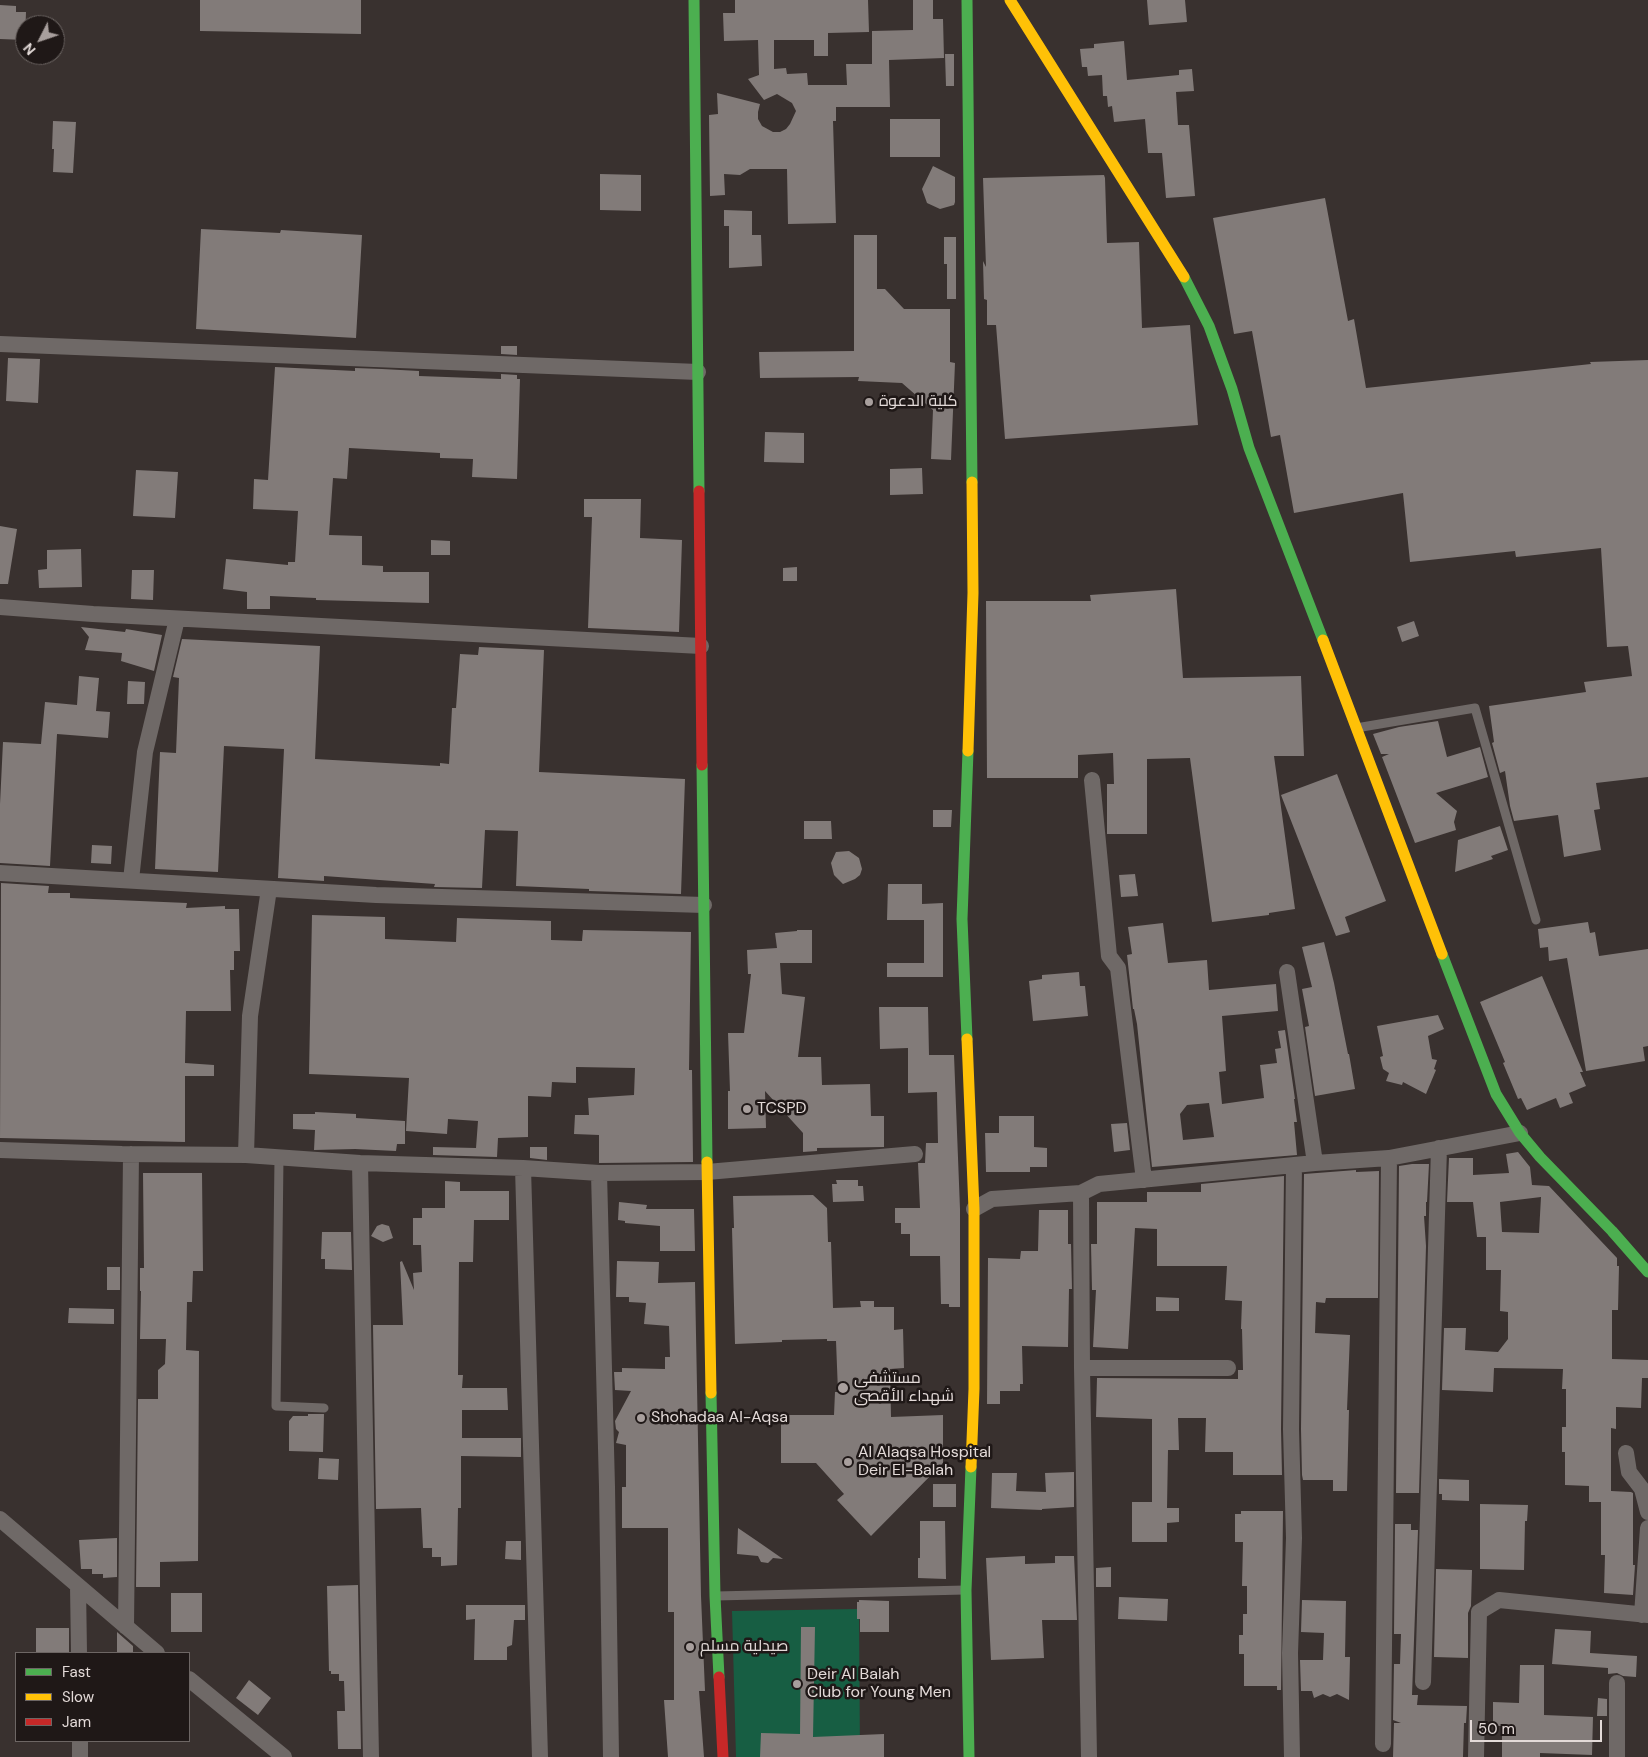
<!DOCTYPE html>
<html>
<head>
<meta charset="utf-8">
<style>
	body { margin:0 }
	#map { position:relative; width:1648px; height:1757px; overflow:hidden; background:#39312f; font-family:"DM Sans",sans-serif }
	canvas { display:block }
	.legend { position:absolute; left:15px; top:1652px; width:175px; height:90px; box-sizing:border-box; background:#1f1817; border:1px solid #6d6664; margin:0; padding:6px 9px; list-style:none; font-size:15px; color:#e3dad8 }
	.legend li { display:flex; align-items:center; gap:10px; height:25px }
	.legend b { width:25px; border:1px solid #6d6664 }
	.north { position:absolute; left:15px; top:15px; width:50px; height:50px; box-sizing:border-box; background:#1f1817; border:1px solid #6d6664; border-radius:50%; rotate:229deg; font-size:14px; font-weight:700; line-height:20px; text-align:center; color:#e3dad8 }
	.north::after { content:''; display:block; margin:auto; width:18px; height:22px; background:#a89f9d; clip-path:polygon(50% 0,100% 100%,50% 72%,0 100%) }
	.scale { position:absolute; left:1470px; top:1720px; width:132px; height:22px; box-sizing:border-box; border:2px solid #e3dad8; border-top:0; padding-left:6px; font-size:15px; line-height:18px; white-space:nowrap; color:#e3dad8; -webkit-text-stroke:4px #1f1817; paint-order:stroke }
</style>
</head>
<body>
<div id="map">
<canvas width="1648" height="1757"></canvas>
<ul class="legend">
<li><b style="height:6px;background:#4caf50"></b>Fast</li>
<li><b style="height:6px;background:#ffc107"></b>Slow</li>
<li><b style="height:6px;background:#c62828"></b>Jam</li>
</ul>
<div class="north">N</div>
<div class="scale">50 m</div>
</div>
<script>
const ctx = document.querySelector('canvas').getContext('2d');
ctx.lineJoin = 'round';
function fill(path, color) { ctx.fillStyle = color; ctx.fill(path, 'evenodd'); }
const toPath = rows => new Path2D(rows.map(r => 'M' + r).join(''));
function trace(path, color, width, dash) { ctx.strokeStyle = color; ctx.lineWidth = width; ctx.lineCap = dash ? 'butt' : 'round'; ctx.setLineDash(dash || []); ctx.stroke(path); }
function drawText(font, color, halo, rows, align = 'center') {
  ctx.font = font + ' "DM Sans",Cairo,sans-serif'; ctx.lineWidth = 5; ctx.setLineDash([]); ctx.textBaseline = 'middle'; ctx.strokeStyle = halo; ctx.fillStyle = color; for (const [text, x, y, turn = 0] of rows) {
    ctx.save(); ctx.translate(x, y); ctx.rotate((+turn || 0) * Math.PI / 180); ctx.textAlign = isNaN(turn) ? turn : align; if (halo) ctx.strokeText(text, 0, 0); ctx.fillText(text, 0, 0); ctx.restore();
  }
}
fill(toPath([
	[859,1609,860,1757,736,1757,732,1611]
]), '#175e43');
fill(toPath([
	[200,0,361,0,361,34,200,31],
	[735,0,868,0,869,32,828,33,828,56,814,56,814,40,774,40,774,69,786,68,787,74,807,73,808,85,847,85,846,64,872,64,872,31,913,30,913,0,933,0,933,19,943,19,944,58,889,60,890,107,836,107,836,121,833,121,836,223,788,224,787,169,750,169,740,175,724,174,725,195,710,196,709,115,718,114,717,93,760,104,758,112,758,119,762,126,773,132,780,132,786,129,790,124,796,111,792,103,777,94,764,100,748,79,759,75,758,40,724,41,723,13,735,13],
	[1147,0,1185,0,1187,22,1149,25],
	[0,5,16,6,16,12,26,12,25,40,0,39],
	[1124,41,1127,80,1179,75,1179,70,1192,69,1194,91,1176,92,1178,125,1189,125,1195,196,1166,198,1162,153,1148,153,1145,119,1114,122,1112,106,1108,107,1107,96,1103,96,1102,75,1088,76,1087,67,1082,67,1080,49,1094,48,1094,44],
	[945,54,954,54,954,86,946,86],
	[890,119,940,119,940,157,890,157],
	[53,121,76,122,73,173,53,172,54,149,52,149],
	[933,166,955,177,955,202,954,205,940,209,927,203,922,189],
	[600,174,641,175,641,211,600,210],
	[1104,175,1105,178,1107,243,1139,242,1142,328,1190,325,1198,425,1005,439,996,325,987,325,987,300,984,299,983,261,986,267,983,178],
	[1325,198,1348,321,1354,319,1366,388,1591,364,1590,362,1648,360,1648,777,1596,783,1600,809,1594,810,1601,850,1564,857,1558,815,1514,821,1510,806,1505,771,1500,773,1492,743,1494,742,1489,706,1586,692,1584,682,1632,676,1628,646,1607,647,1601,548,1516,557,1515,551,1410,562,1403,493,1294,513,1280,435,1271,437,1252,331,1234,334,1213,218],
	[724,210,752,211,752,235,761,235,762,266,729,268,729,226,724,226],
	[201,229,280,233,281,230,362,235,356,338,196,329],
	[854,235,877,235,877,289,885,289,904,309,950,309,950,362,955,363,951,460,931,459,933,410,902,383,858,381,859,377,760,378,759,352,854,351],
	[944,237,956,237,956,299,947,299,947,264,944,264],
	[501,346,517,346,517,355,501,354],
	[8,358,40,359,38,403,6,401],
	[275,367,355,371,355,368,382,369,419,371,419,376,501,379,501,374,517,375,517,379,520,379,517,479,472,477,473,459,440,458,440,453,349,448,347,479,333,478,329,535,362,536,362,565,383,566,383,572,429,572,429,603,316,600,316,598,270,596,270,609,247,609,247,592,223,589,226,559,288,565,288,562,295,562,298,511,253,509,254,479,268,480],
	[765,432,804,433,804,463,764,462],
	[922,468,923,494,890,495,890,469],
	[136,470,178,472,175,518,133,516],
	[584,499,641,499,640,538,682,540,679,632,588,628,592,517,584,517],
	[0,526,17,529,8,584,0,584],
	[431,540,450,541,450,555,431,555],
	[81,549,82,587,39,588,38,570,47,569,47,550],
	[797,567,797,581,783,581,783,568],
	[132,570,154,570,153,600,131,599],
	[1176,589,1183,678,1301,676,1304,756,1274,756,1295,909,1269,913,1269,915,1212,922,1190,758,1147,759,1147,834,1107,834,1107,784,1114,784,1113,753,1078,755,1078,778,987,778,986,601,1091,601,1090,595],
	[1414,621,1419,636,1402,642,1397,627],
	[81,627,125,632,126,629,162,635,154,671,121,661,122,653,85,650,89,637],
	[182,639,320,646,315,759,440,766,440,763,449,764,452,708,456,708,460,654,478,655,479,647,544,650,539,772,685,779,681,894,589,891,589,889,516,886,518,831,485,830,482,888,434,887,435,884,324,876,324,881,278,878,284,749,224,746,218,872,155,869,160,752,176,753,179,678,173,677],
	[79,676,99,678,96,711,110,712,108,738,57,734,50,866,0,863,0,804,3,742,41,744,45,702,77,705],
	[128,681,145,682,144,704,127,704],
	[1438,721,1447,757,1480,747,1488,777,1436,793,1457,811,1454,822,1456,830,1415,843,1382,757,1389,754,1381,754,1373,734,1399,727],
	[1337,774,1386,901,1345,917,1350,932,1336,936,1281,795],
	[933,810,952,810,951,827,933,827],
	[804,821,831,821,832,839,804,839],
	[1500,826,1508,850,1491,856,1493,859,1455,872,1458,840],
	[92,845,112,846,111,864,91,863],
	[849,851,859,858,862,869,860,875,855,879,843,884,834,875,831,863,836,852],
	[1135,874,1138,896,1121,897,1119,875],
	[1,883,49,886,48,893,70,893,70,898,187,903,186,908,225,906,225,909,239,909,240,951,234,951,234,970,230,970,231,1011,186,1011,185,1063,214,1065,214,1076,185,1076,185,1142,0,1138],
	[888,884,922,884,922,904,943,903,943,977,887,977,887,963,924,963,924,920,887,920],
	[312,915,385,917,385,939,456,942,457,918,551,921,551,940,582,941,583,930,691,932,689,1070,692,1070,693,1162,599,1163,599,1135,574,1134,575,1115,589,1115,588,1098,634,1095,635,1068,576,1067,576,1083,552,1082,551,1097,528,1096,528,1137,498,1138,497,1157,433,1155,433,1147,476,1148,478,1121,448,1119,447,1134,406,1131,409,1078,309,1074],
	[1588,922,1590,933,1595,932,1599,956,1648,949,1648,1046,1643,1047,1645,1061,1586,1071,1567,958,1549,961,1548,947,1540,948,1538,929],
	[1163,923,1168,963,1207,960,1209,990,1276,984,1278,1011,1222,1016,1226,1071,1219,1072,1222,1104,1264,1098,1260,1065,1277,1063,1275,1049,1281,1048,1278,1031,1285,1030,1295,1099,1294,1099,1297,1122,1294,1122,1297,1155,1152,1167,1137,1024,1134,1009,1133,1009,1127,955,1132,954,1128,927],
	[1209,1103,1214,1137,1183,1140,1180,1114,1187,1105],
	[797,930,812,930,812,963,780,963,782,994,805,997,798,1057,821,1057,822,1085,870,1084,871,1116,884,1116,884,1147,817,1148,817,1151,803,1152,803,1133,765,1091,766,1128,728,1129,728,1091,730,1091,728,1033,744,1033,751,974,748,974,747,950,777,948,775,933,797,931],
	[1324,942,1334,983,1348,1054,1349,1054,1355,1089,1315,1096,1305,1027,1309,1026,1302,989,1312,987,1302,947],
	[1079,972,1080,986,1085,986,1088,1016,1033,1021,1029,981,1042,979,1042,975],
	[1542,976,1583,1072,1580,1072,1586,1086,1569,1093,1573,1103,1560,1108,1556,1098,1527,1110,1521,1098,1518,1099,1503,1063,1505,1062,1480,1002],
	[879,1007,928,1007,929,1055,954,1055,960,1209,960,1307,949,1307,949,1304,941,1304,940,1256,910,1256,910,1234,901,1234,901,1223,895,1223,895,1208,920,1208,918,1163,925,1163,926,1143,938,1143,937,1092,908,1093,908,1048,880,1049],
	[1438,1015,1444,1029,1428,1036,1432,1059,1437,1060,1434,1069,1436,1070,1426,1094,1403,1082,1402,1085,1386,1081,1389,1073,1383,1069,1380,1057,1383,1056,1377,1026],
	[315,1112,356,1114,356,1118,405,1121,405,1144,397,1144,396,1151,355,1149,314,1150,315,1130,293,1129,293,1114,315,1114],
	[999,1116,1034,1116,1034,1147,1047,1148,1047,1167,1030,1167,1030,1172,986,1172,985,1133,999,1133],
	[1127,1123,1130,1150,1114,1152,1111,1124],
	[530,1147,547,1147,547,1160,530,1158],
	[1518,1152,1530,1167,1532,1185,1549,1186,1617,1258,1617,1266,1619,1266,1618,1310,1612,1310,1612,1359,1648,1360,1648,1378,1642,1378,1641,1408,1616,1407,1616,1429,1611,1428,1611,1491,1631,1492,1633,1493,1633,1565,1635,1565,1633,1595,1604,1593,1605,1555,1601,1555,1601,1502,1589,1502,1589,1486,1565,1485,1565,1452,1562,1452,1562,1427,1566,1427,1566,1389,1562,1389,1563,1369,1494,1368,1493,1392,1442,1390,1444,1328,1466,1328,1465,1350,1498,1352,1508,1339,1508,1312,1500,1311,1501,1270,1486,1270,1486,1237,1477,1237,1473,1202,1447,1202,1449,1158,1473,1158,1473,1175,1509,1173,1506,1154],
	[1541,1197,1539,1233,1502,1232,1500,1202],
	[1412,1164,1429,1164,1427,1202,1426,1202,1426,1216,1424,1216,1426,1246,1419,1493,1396,1493,1399,1166],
	[1356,1170,1356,1172,1379,1171,1378,1298,1326,1298,1325,1303,1316,1302,1315,1333,1350,1335,1347,1410,1349,1410,1347,1491,1333,1491,1333,1480,1303,1480,1302,1475,1301,1429,1304,1174],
	[143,1173,202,1173,203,1271,193,1271,192,1302,187,1302,186,1350,199,1351,198,1561,160,1562,160,1587,136,1587,138,1399,158,1399,158,1370,165,1364,166,1339,140,1339,141,1291,140,1291,140,1268,144,1268],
	[1284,1176,1281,1429,1282,1475,1233,1475,1233,1452,1205,1452,1206,1418,1178,1418,1179,1450,1168,1450,1167,1508,1179,1508,1179,1522,1167,1523,1167,1542,1132,1542,1132,1502,1152,1502,1152,1419,1096,1417,1097,1378,1238,1379,1238,1370,1243,1370,1242,1329,1241,1329,1242,1301,1225,1300,1227,1266,1157,1266,1157,1229,1135,1228,1128,1349,1093,1347,1096,1290,1092,1290,1091,1244,1097,1244,1097,1202,1147,1202,1147,1192,1201,1192,1201,1184],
	[836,1180,858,1180,858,1186,863,1186,864,1201,833,1202,832,1184,837,1184],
	[445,1181,460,1182,460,1191,509,1191,509,1220,474,1220,473,1262,459,1262,458,1375,463,1375,462,1388,507,1388,508,1410,462,1410,462,1438,521,1438,521,1457,461,1456,461,1508,458,1508,457,1565,441,1566,441,1557,432,1557,432,1548,423,1548,421,1508,376,1509,373,1325,403,1325,400,1262,402,1261,414,1290,413,1273,422,1272,421,1245,413,1245,413,1218,422,1218,422,1208,445,1208],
	[813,1195,827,1208,828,1242,831,1242,833,1308,861,1307,860,1301,874,1301,874,1307,894,1307,894,1330,903,1329,904,1368,890,1369,891,1417,943,1415,943,1463,871,1536,837,1500,844,1494,816,1463,781,1463,781,1415,834,1415,835,1392,838,1392,836,1341,827,1341,827,1339,782,1340,782,1342,735,1344,732,1228,734,1228,733,1196],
	[619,1202,647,1205,646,1209,694,1209,695,1251,660,1251,660,1226,625,1223,625,1221,618,1220],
	[1039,1210,1068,1210,1068,1244,1071,1244,1072,1289,1069,1289,1068,1347,1022,1346,1023,1384,1020,1384,1020,1391,1000,1391,1000,1404,987,1404,988,1258,1020,1259,1021,1251,1038,1251],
	[382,1224,389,1226,393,1238,383,1242,371,1236,377,1226],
	[322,1232,351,1232,352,1270,325,1269,325,1259,321,1259],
	[617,1261,659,1262,658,1283,695,1282,701,1596,705,1691,699,1691,704,1757,668,1757,664,1700,674,1700,674,1612,668,1612,668,1528,622,1528,622,1487,626,1487,626,1445,616,1443,619,1432,616,1429,615,1421,631,1391,615,1390,614,1372,622,1372,622,1368,665,1369,665,1357,670,1357,669,1326,644,1324,646,1303,629,1302,629,1297,616,1297],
	[107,1267,120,1267,120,1290,107,1290],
	[1156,1297,1179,1298,1179,1311,1156,1311],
	[69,1308,114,1309,114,1324,68,1323],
	[308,1414,324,1414,323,1452,289,1451,289,1421,293,1416,308,1416],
	[319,1458,339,1459,338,1480,318,1479],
	[1074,1472,1074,1507,1042,1509,1042,1510,991,1508,992,1473,1017,1473,1016,1491,1046,1492,1045,1473],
	[1439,1479,1469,1480,1469,1501,1442,1500,1442,1494,1439,1494],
	[933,1484,956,1484,956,1507,933,1507],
	[1480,1504,1528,1505,1527,1521,1525,1521,1524,1570,1480,1569],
	[1241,1511,1283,1511,1281,1690,1277,1690,1277,1686,1244,1686,1244,1654,1239,1654,1239,1635,1243,1635,1243,1614,1247,1614,1247,1586,1242,1586,1243,1542,1235,1542,1235,1514,1241,1514],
	[920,1521,945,1521,946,1579,918,1578,918,1558,920,1558],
	[1395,1524,1411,1524,1411,1530,1418,1530,1412,1695,1418,1695,1417,1705,1467,1706,1466,1723,1464,1723,1463,1757,1393,1757,1394,1723,1401,1723,1393,1720,1394,1664,1400,1664,1401,1634,1394,1634],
	[738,1528,760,1543,783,1559,773,1558,768,1563,761,1562,758,1556,737,1554],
	[117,1538,117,1577,103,1578,103,1574,92,1574,92,1569,81,1569,79,1540],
	[506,1541,521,1541,521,1560,505,1559],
	[1025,1556,1025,1564,1055,1563,1055,1556,1074,1556,1077,1620,1042,1620,1044,1658,991,1660,986,1558],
	[1111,1567,1111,1587,1096,1587,1096,1568],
	[1436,1569,1472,1570,1471,1606,1468,1613,1468,1658,1434,1657],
	[358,1585,361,1749,338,1749,337,1711,345,1711,344,1681,339,1681,339,1674,331,1674,331,1671,329,1671,327,1586],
	[171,1593,202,1593,202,1632,171,1632],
	[1119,1597,1168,1599,1167,1621,1118,1619],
	[859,1600,889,1601,889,1632,860,1632,860,1619,857,1619,857,1602,859,1602],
	[1302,1600,1346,1601,1345,1657,1350,1657,1349,1700,1337,1694,1330,1697,1323,1694,1314,1698,1312,1691,1301,1691,1300,1660,1323,1660,1324,1633,1301,1632],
	[466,1605,525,1605,525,1620,514,1620,512,1645,507,1647,507,1660,474,1660,475,1619,466,1620],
	[801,1627,815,1627,813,1737,884,1734,884,1757,760,1757,761,1733,800,1734],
	[36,1628,69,1628,69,1653,36,1653],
	[1555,1629,1591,1631,1590,1653,1637,1656,1636,1677,1623,1676,1617,1673,1608,1674,1608,1668,1552,1664],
	[117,1632,133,1646,133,1653,117,1653],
	[1520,1665,1544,1665,1544,1715,1593,1717,1592,1755,1540,1753,1540,1757,1502,1757,1502,1726,1493,1726,1493,1702,1519,1703],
	[249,1680,271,1698,258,1715,236,1698],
	[1598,1698,1607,1699,1607,1716,1597,1716]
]), '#827b79');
trace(toPath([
	[1356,728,1475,708,1536,920],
	[279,1158,276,1406,324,1408],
	[716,1596,965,1590]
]), '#6f6967', 9);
trace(toPath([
	[0,344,698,372],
	[0,607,93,614,701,646],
	[1092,780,1109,956,1118,968,1144,1180],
	[0,873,376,895,704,905],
	[131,880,145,752,177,619],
	[1287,972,1315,1163],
	[0,1150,122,1154,246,1155,360,1163,523,1168,599,1173,707,1172,915,1154],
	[246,1155,250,1016,269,889],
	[360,1163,371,1757],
	[523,1168,540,1757],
	[599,1173,607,1487,611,1757],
	[1081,1193,1082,1368,1089,1757],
	[974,1209,992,1199,1081,1193,1099,1184,1315,1163,1389,1158,1520,1133],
	[1082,1368,1228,1368],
	[1626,1453,1629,1472,1642,1489,1648,1512],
	[0,1519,157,1653],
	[78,1586,79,1653],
	[1642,1615,1648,1528],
	[126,1627,131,1154],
	[189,1679,284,1757],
	[1423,1682,1439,1148],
	[1617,1683,1617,1757],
	[80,1741,80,1757],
	[1383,1744,1389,1158],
	[1292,1757,1290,1653,1294,1538,1291,1429,1294,1165],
	[1476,1757,1479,1612,1499,1600,1648,1615]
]), '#6f6967', 16);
trace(toPath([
	[694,0,699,491],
	[967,0,972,482],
	[1184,277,1209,326,1232,389,1249,448,1323,640],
	[702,765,707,1162],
	[1442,954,1496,1094,1520,1133,1540,1157,1612,1231,1648,1272],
	[967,1039,962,919,968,751],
	[711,1393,715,1596,719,1677],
	[969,1757,966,1590,971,1467]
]), '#4caf50', 11);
trace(toPath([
	[1010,0,1184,277],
	[1323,640,1442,954],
	[968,751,973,593,972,482],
	[967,1039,974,1209,974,1389,971,1467],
	[707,1162,711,1393]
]), '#ffc107', 11);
trace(toPath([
	[699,491,702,765],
	[719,1677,723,1757]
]), '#c62828', 11);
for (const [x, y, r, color] of [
	[869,402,5,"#a89f9d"],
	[747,1109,5,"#a89f9d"],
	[843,1388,6,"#a89f9d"],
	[641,1418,5,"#a89f9d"],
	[848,1462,5,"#a89f9d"],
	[690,1647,5,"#a89f9d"],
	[797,1684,5,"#a89f9d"]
]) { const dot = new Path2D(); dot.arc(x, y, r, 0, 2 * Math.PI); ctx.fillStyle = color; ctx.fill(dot); trace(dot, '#1f1817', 2); }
drawText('16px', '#e3dad8', '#1f1817', [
	["كلية الدعوة",879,402],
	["TCSPD",757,1109],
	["مستشفى",854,1379],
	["شهداء الأقصى",854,1397],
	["Shohadaa Al-Aqsa",651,1418],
	["Al Alaqsa Hospital",858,1453],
	["Deir El-Balah",858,1471],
	["صيدلية مسلم",700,1647],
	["Deir Al Balah",807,1675],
	["Club for Young Men",807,1693]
], 'left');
</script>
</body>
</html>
